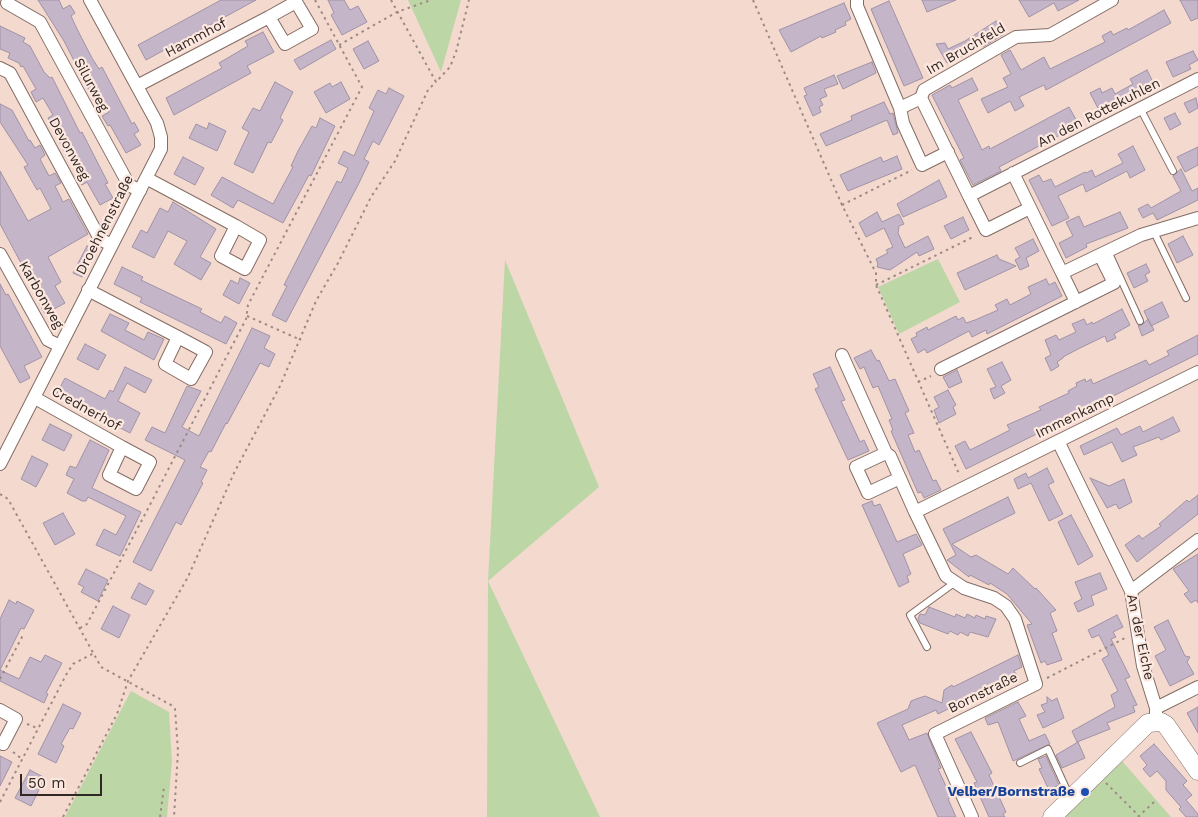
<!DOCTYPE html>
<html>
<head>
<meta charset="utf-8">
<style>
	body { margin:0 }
	#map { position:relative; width:1198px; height:817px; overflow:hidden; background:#f4d9cf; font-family:"Work Sans",sans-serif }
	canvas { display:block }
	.scale { position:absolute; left:20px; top:774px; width:82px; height:22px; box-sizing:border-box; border:2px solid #312724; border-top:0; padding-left:6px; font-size:15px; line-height:18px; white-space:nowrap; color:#312724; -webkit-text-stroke:4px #fde8df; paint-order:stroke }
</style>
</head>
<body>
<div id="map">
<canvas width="1198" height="817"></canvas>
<div class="scale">50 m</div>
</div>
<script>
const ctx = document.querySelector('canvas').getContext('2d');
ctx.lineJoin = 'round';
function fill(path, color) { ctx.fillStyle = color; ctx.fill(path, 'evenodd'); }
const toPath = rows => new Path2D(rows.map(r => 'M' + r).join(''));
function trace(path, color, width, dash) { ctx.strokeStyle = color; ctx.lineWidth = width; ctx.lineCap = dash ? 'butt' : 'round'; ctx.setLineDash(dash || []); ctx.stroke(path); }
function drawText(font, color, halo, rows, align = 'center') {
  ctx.font = font + ' "Work Sans",sans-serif'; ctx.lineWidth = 4.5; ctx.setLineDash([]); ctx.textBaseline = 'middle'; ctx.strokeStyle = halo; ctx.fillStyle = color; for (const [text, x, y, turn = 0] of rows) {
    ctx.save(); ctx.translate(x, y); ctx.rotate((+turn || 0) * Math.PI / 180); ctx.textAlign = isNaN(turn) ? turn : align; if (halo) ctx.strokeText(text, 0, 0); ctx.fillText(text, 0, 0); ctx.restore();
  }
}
fill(toPath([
	[408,0,461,0,441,72],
	[938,259,960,302,899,334,878,287],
	[505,260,599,487,488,581,600,817,487,817,488,581],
	[131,691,169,712,172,761,167,817,65,817],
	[1122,761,1171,817,1062,817]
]), '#bcd6a6');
const building = toPath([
	[38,0,59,0,63,9,70,5,75,13,71,16,77,29,92,58,99,69,102,67,132,124,134,122,139,131,134,134,141,145,126,153,110,125,108,126,102,116,109,112,101,97,94,100,64,41,38,0],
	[221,0,256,0,146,60,138,45,221,0],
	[328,0,344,0,350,10,358,6,367,22,342,35,331,15,334,13,328,0],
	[922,0,956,0,927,12,922,0],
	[1019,0,1079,0,1058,11,1054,3,1029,17,1019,0],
	[1180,0,1198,0,1198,18,1191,21,1180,0],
	[889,1,923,78,904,86,871,9,889,1],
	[844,3,851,19,845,22,846,25,835,30,836,32,822,38,821,36,791,52,779,30,844,3],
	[1164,10,1171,23,1046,90,1044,85,1019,97,1024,106,1015,111,1010,101,988,113,981,99,1008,87,1003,78,1011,74,1001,55,1010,50,1021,70,1044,57,1050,69,1105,42,1102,36,1111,31,1113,35,1127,28,1128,30,1164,10],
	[996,21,1004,34,983,47,982,45,962,54,963,56,947,63,936,44,945,43,948,49,965,41,996,21],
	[0,26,25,38,23,42,30,46,44,72,50,78,52,77,80,133,82,132,108,183,105,184,113,198,100,205,87,182,82,185,76,175,83,171,73,153,67,157,48,118,53,115,43,98,36,102,31,92,36,89,23,66,21,67,19,63,8,58,10,53,0,49,0,26],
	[263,32,274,52,247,66,251,73,174,115,166,98,222,68,219,63,248,46,245,41,263,32],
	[331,40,336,49,300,70,294,60,331,40],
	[368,41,379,61,364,69,353,49,368,41],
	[1193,51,1198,60,1189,65,1191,69,1173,77,1166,62,1193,51],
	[872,62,876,73,843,89,837,76,872,62],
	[1147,70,1154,84,1101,114,1090,93,1100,88,1102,93,1112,88,1115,94,1133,84,1130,79,1147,70],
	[834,75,838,84,824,89,827,96,820,99,823,105,819,107,821,112,813,116,804,96,807,95,804,88,834,75],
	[972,78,978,90,958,100,982,150,989,146,990,149,1069,107,1079,125,999,167,1001,171,973,185,960,160,964,158,932,95,950,85,952,88,972,78],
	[275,82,293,92,280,118,283,120,271,143,268,142,253,173,234,164,249,132,242,128,253,108,260,111,275,82],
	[341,82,350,99,326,113,314,92,330,83,332,87,341,82],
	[389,88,404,96,379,145,373,141,364,159,369,162,358,185,286,322,272,315,287,286,284,285,337,181,341,183,348,168,338,163,344,151,354,156,374,111,369,108,378,90,386,94,389,88],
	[1196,98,1198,108,1189,113,1184,103,1196,98],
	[884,102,890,114,893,113,898,133,893,135,887,120,826,146,820,134,852,120,851,116,884,102],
	[0,104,12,110,29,141,30,140,35,148,40,145,45,155,40,159,49,176,55,173,61,183,55,186,63,202,69,199,88,234,48,257,61,282,55,286,65,303,45,314,38,301,41,300,0,224,0,171,28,221,51,209,40,188,37,190,24,167,28,165,0,122,0,104],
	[1175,113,1181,124,1170,130,1164,118,1175,113],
	[320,118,335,126,311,176,309,175,283,223,238,200,233,208,211,195,222,177,273,204,293,167,291,166,298,151,312,126,316,128,320,118],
	[209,123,226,131,217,151,189,138,196,124,207,129,209,123],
	[1133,146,1145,170,1130,178,1127,171,1086,192,1083,184,1058,196,1069,218,1052,226,1029,180,1039,175,1043,182,1051,179,1055,187,1085,172,1086,173,1092,170,1095,177,1123,163,1118,154,1133,146],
	[1198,147,1198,165,1185,172,1177,157,1198,147],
	[897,156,902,169,848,191,840,175,881,157,883,162,897,156],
	[183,157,204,168,195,185,174,174,183,157],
	[1181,169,1192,191,1198,188,1198,200,1157,220,1153,213,1143,218,1138,209,1148,204,1151,208,1181,191,1173,176,1181,169],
	[939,180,947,197,903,217,897,204,939,180],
	[173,202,216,229,200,257,211,263,201,280,174,264,187,241,168,231,154,258,132,247,141,230,147,233,160,208,168,212,173,202],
	[877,212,882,222,899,214,904,224,899,226,898,233,905,248,928,236,934,249,919,256,917,252,890,270,877,267,878,264,876,259,888,253,886,250,893,247,884,228,866,237,859,223,877,212],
	[1120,212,1128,228,1086,244,1087,247,1066,258,1059,243,1073,236,1066,222,1079,216,1084,227,1120,212],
	[963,217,969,230,951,239,944,226,963,217],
	[1183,236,1193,255,1177,263,1168,244,1183,236],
	[1033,239,1039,251,1026,258,1029,266,1020,270,1015,260,1020,257,1015,248,1033,239],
	[87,246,96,250,82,277,73,273,87,246],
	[997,255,999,259,1016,266,965,290,957,273,997,255],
	[1146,264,1150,272,1145,275,1148,281,1134,288,1127,273,1146,264],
	[122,267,143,277,141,280,202,309,200,312,221,323,225,316,237,323,226,344,140,302,142,298,114,284,122,267],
	[240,278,250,283,239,304,223,295,231,280,238,284,240,278],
	[1046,279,1049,285,1055,282,1062,296,987,334,986,330,972,337,969,331,927,353,925,349,918,353,911,339,917,336,916,333,927,327,928,330,956,316,958,320,963,317,966,323,975,320,998,310,995,305,1007,299,1010,305,1031,294,1028,287,1046,279],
	[0,284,6,295,8,294,42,357,24,366,30,378,20,383,0,346,0,284],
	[1162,302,1169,317,1151,326,1144,311,1162,302],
	[1122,309,1130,325,1114,334,1116,338,1107,342,1105,336,1078,349,1063,357,1063,358,1057,362,1059,366,1051,371,1045,358,1051,355,1045,340,1056,335,1059,340,1076,332,1072,324,1084,319,1087,325,1092,322,1093,324,1122,309],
	[110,314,129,323,125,330,144,340,148,332,164,339,154,360,101,331,110,314],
	[1148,319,1154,330,1142,336,1138,325,1142,325,1148,319],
	[252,328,270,336,264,348,275,354,269,367,260,363,227,424,226,423,211,452,209,451,200,467,207,470,201,482,203,483,181,525,176,522,151,571,133,562,185,460,145,440,152,427,165,433,187,386,201,391,182,427,199,436,252,328],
	[1198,335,1198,354,1107,399,1106,397,1095,402,1088,406,1089,408,966,469,955,446,965,441,970,450,1010,430,1007,425,1041,410,1039,407,1069,393,1068,391,1077,386,1076,383,1085,379,1086,382,1091,379,1093,384,1146,360,1149,365,1169,355,1167,351,1198,335],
	[85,344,106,355,98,370,77,359,85,344],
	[871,350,877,361,879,360,889,381,895,379,909,411,905,413,914,433,908,435,915,452,919,450,933,481,936,480,941,490,924,498,921,492,918,493,891,431,893,430,889,420,892,419,878,386,873,388,864,367,860,369,854,358,871,350],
	[1002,362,1011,380,1001,386,1005,393,994,399,990,389,996,387,987,369,1002,362],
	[125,367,152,380,145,393,127,383,118,401,140,413,130,433,56,395,65,378,105,399,110,390,113,392,125,367],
	[830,367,845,400,841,401,860,442,864,440,869,451,848,460,815,389,819,387,813,374,830,367],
	[957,370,962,382,949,388,943,377,957,370],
	[948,390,956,405,953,407,956,414,939,423,934,410,939,407,934,397,948,390],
	[1173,417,1180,431,1161,440,1159,437,1133,447,1137,455,1122,462,1112,442,1084,455,1080,446,1117,428,1121,435,1140,426,1143,432,1173,417],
	[50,424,72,435,64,451,42,440,50,424],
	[90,440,109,450,92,488,141,512,120,556,96,545,104,529,116,535,126,516,88,497,86,501,82,501,67,493,74,479,66,475,70,466,76,468,90,440],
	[32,456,48,464,36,487,21,479,32,456],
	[1047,468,1054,482,1048,485,1063,514,1049,521,1031,483,1018,489,1014,479,1026,473,1028,478,1047,468],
	[1090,478,1109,486,1124,479,1132,502,1119,509,1116,504,1107,508,1090,478],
	[1198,495,1198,514,1137,562,1125,545,1139,535,1142,539,1161,526,1159,524,1187,500,1189,502,1198,495],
	[1008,497,1015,513,952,544,971,557,976,555,1008,574,1013,568,1035,589,1036,588,1056,610,1050,613,1057,631,1052,633,1062,660,1047,665,1045,661,1041,663,1027,625,1032,624,1007,594,990,583,989,585,970,575,969,577,947,560,956,555,943,529,1008,497],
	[872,501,874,506,880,504,897,542,916,534,922,545,903,554,911,574,907,576,909,582,899,587,862,505,872,501],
	[63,513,75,534,55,545,43,523,63,513],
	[1071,515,1093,556,1078,565,1058,522,1071,515],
	[1198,554,1198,603,1196,600,1191,603,1184,594,1189,591,1173,569,1198,554],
	[86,569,108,580,98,601,81,592,84,587,78,584,86,569],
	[1100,573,1107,589,1091,596,1094,605,1078,612,1074,603,1082,599,1075,582,1100,573],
	[139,583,154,591,146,605,131,598,139,583],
	[9,600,16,604,17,601,34,610,24,629,21,628,0,670,19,679,30,657,41,662,45,655,62,663,46,693,48,694,44,703,0,681,0,619,9,600],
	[113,606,130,615,119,638,101,629,113,606],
	[929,607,955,617,956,614,965,618,967,614,975,618,976,615,985,619,986,616,996,619,988,637,970,632,968,636,960,632,958,635,950,631,948,634,920,623,918,619,920,614,925,615,929,607],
	[1117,615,1123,627,1113,632,1116,637,1111,639,1130,677,1125,679,1137,705,1133,706,1135,712,1107,723,1110,729,1077,742,1072,731,1115,707,1111,695,1118,691,1102,659,1109,655,1099,635,1092,638,1088,630,1117,615],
	[1168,620,1185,656,1190,657,1187,662,1194,674,1170,686,1155,656,1166,650,1154,627,1168,620],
	[1018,655,1022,667,1014,671,1017,675,938,714,936,710,902,725,909,740,927,733,941,768,938,769,951,797,948,799,956,817,938,817,915,765,901,772,877,723,908,709,911,701,916,699,925,696,942,703,944,690,952,685,953,687,1018,655],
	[1047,697,1052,701,1057,698,1064,718,1043,728,1037,715,1045,712,1041,705,1047,703,1047,697],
	[1018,702,1026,716,1019,719,1029,741,1045,734,1050,744,1013,761,998,722,988,725,985,718,1018,702],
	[63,704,81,713,73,729,70,728,61,744,64,746,56,763,38,754,63,704],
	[1198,707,1198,733,1187,713,1198,707],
	[971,732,992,773,989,775,1006,812,1003,814,1005,817,989,817,974,783,977,782,955,739,971,732],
	[1078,742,1085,758,1062,768,1056,755,1078,742],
	[1154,744,1187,781,1183,785,1192,795,1186,800,1198,814,1198,817,1186,817,1179,809,1181,807,1166,790,1166,781,1157,771,1150,777,1143,769,1147,765,1140,756,1154,744],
	[0,756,12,762,0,786,0,756],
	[1046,756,1059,785,1049,790,1039,769,1042,768,1038,759,1046,756],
	[30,770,45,778,31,806,15,798,30,770]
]);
fill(building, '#c4b5c9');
trace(building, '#a092a6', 1);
const lane = toPath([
	[1140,108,1173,171],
	[1154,232,1186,298],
	[1108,251,1140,321],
	[927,647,910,615,954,583],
	[1020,763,1048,749,1070,797]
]);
const street = toPath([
	[857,0,857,6,900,108,921,98,969,196,1198,79],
	[7,3,40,22,129,185,140,191],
	[0,68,10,73,100,239,111,245],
	[137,86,269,17,285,44,312,29,296,2,269,17],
	[921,98,924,90,1016,37,1050,35,1112,0],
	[900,108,903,123,922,165,948,152],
	[1013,173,1062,273],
	[146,178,236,226,221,256,245,269,260,240,236,226],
	[969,196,986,230,1030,208],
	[0,254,48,340,60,346],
	[88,290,178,337,165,364,191,379,206,352,178,337],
	[1076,302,1062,273,1141,235,1198,218],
	[842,355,886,453,890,456,915,512,1198,372],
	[941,369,1114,283,1100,255],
	[35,398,122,447,109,475,136,489,150,462,122,447],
	[1058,441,1131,591,1143,666,1156,708,1156,722],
	[886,453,856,467,868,493,900,478],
	[0,464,161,149,161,137,157,123,90,0],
	[915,512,946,576,964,588,994,598,1006,606,1015,619,1036,684,935,734,972,817],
	[1131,591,1198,540],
	[1156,708,1198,687],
	[0,710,16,719,3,744,0,743]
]);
const secondary = toPath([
	[1052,817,1148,723,1161,722,1166,725,1198,771]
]);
trace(lane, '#846c63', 8);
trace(street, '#846c63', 14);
trace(secondary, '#846c63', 19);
trace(toPath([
	[391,0,436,82,450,67,456,52,469,0],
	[753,0,842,205,876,273,876,285,960,476],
	[339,45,397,12,431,0],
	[842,205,912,170],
	[876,285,975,236],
	[247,316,301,340],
	[918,382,931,376],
	[0,494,8,499,101,667,171,705,175,709,178,751,174,817],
	[80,628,87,624,153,499,246,319,248,305,362,87,315,0],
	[1047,678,1127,637],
	[0,679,23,635],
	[27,724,37,728],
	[13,752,22,759],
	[1106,783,1139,816],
	[0,802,66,675,73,664,94,653],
	[63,817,117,714,128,681,188,577,234,473,280,386,316,301,338,263,371,197,395,161,428,90,436,82],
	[160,817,164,787],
	[1138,817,1154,802]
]), '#9d8a83', 2, [2.5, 4]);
trace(lane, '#fff', 6);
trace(street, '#fff', 12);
trace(secondary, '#fff', 18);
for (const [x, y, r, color] of [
	[1085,792,5,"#1a4fb4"]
]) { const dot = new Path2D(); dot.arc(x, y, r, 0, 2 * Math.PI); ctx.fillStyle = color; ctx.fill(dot); trace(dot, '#fde8df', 2); }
drawText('14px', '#312724', '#fde8df', [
	["Hammhof",196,38,-28],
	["Im Bruchfeld",966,49,-30],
	["Silurweg",91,85,62],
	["An den Rottekuhlen",1099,113,-27],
	["Devonweg",69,149,61],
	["Droehnenstraße",105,225,-63],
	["Karbonweg",41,295,60],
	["Crednerhof",86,409,29],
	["Immenkamp",1075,416,-26],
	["An der Eiche",1140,637,78],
	["Bornstraße",983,693,-26]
]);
drawText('bold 14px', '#164399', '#fde8df', [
	["Velber/Bornstraße",1075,792]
], 'right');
</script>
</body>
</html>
